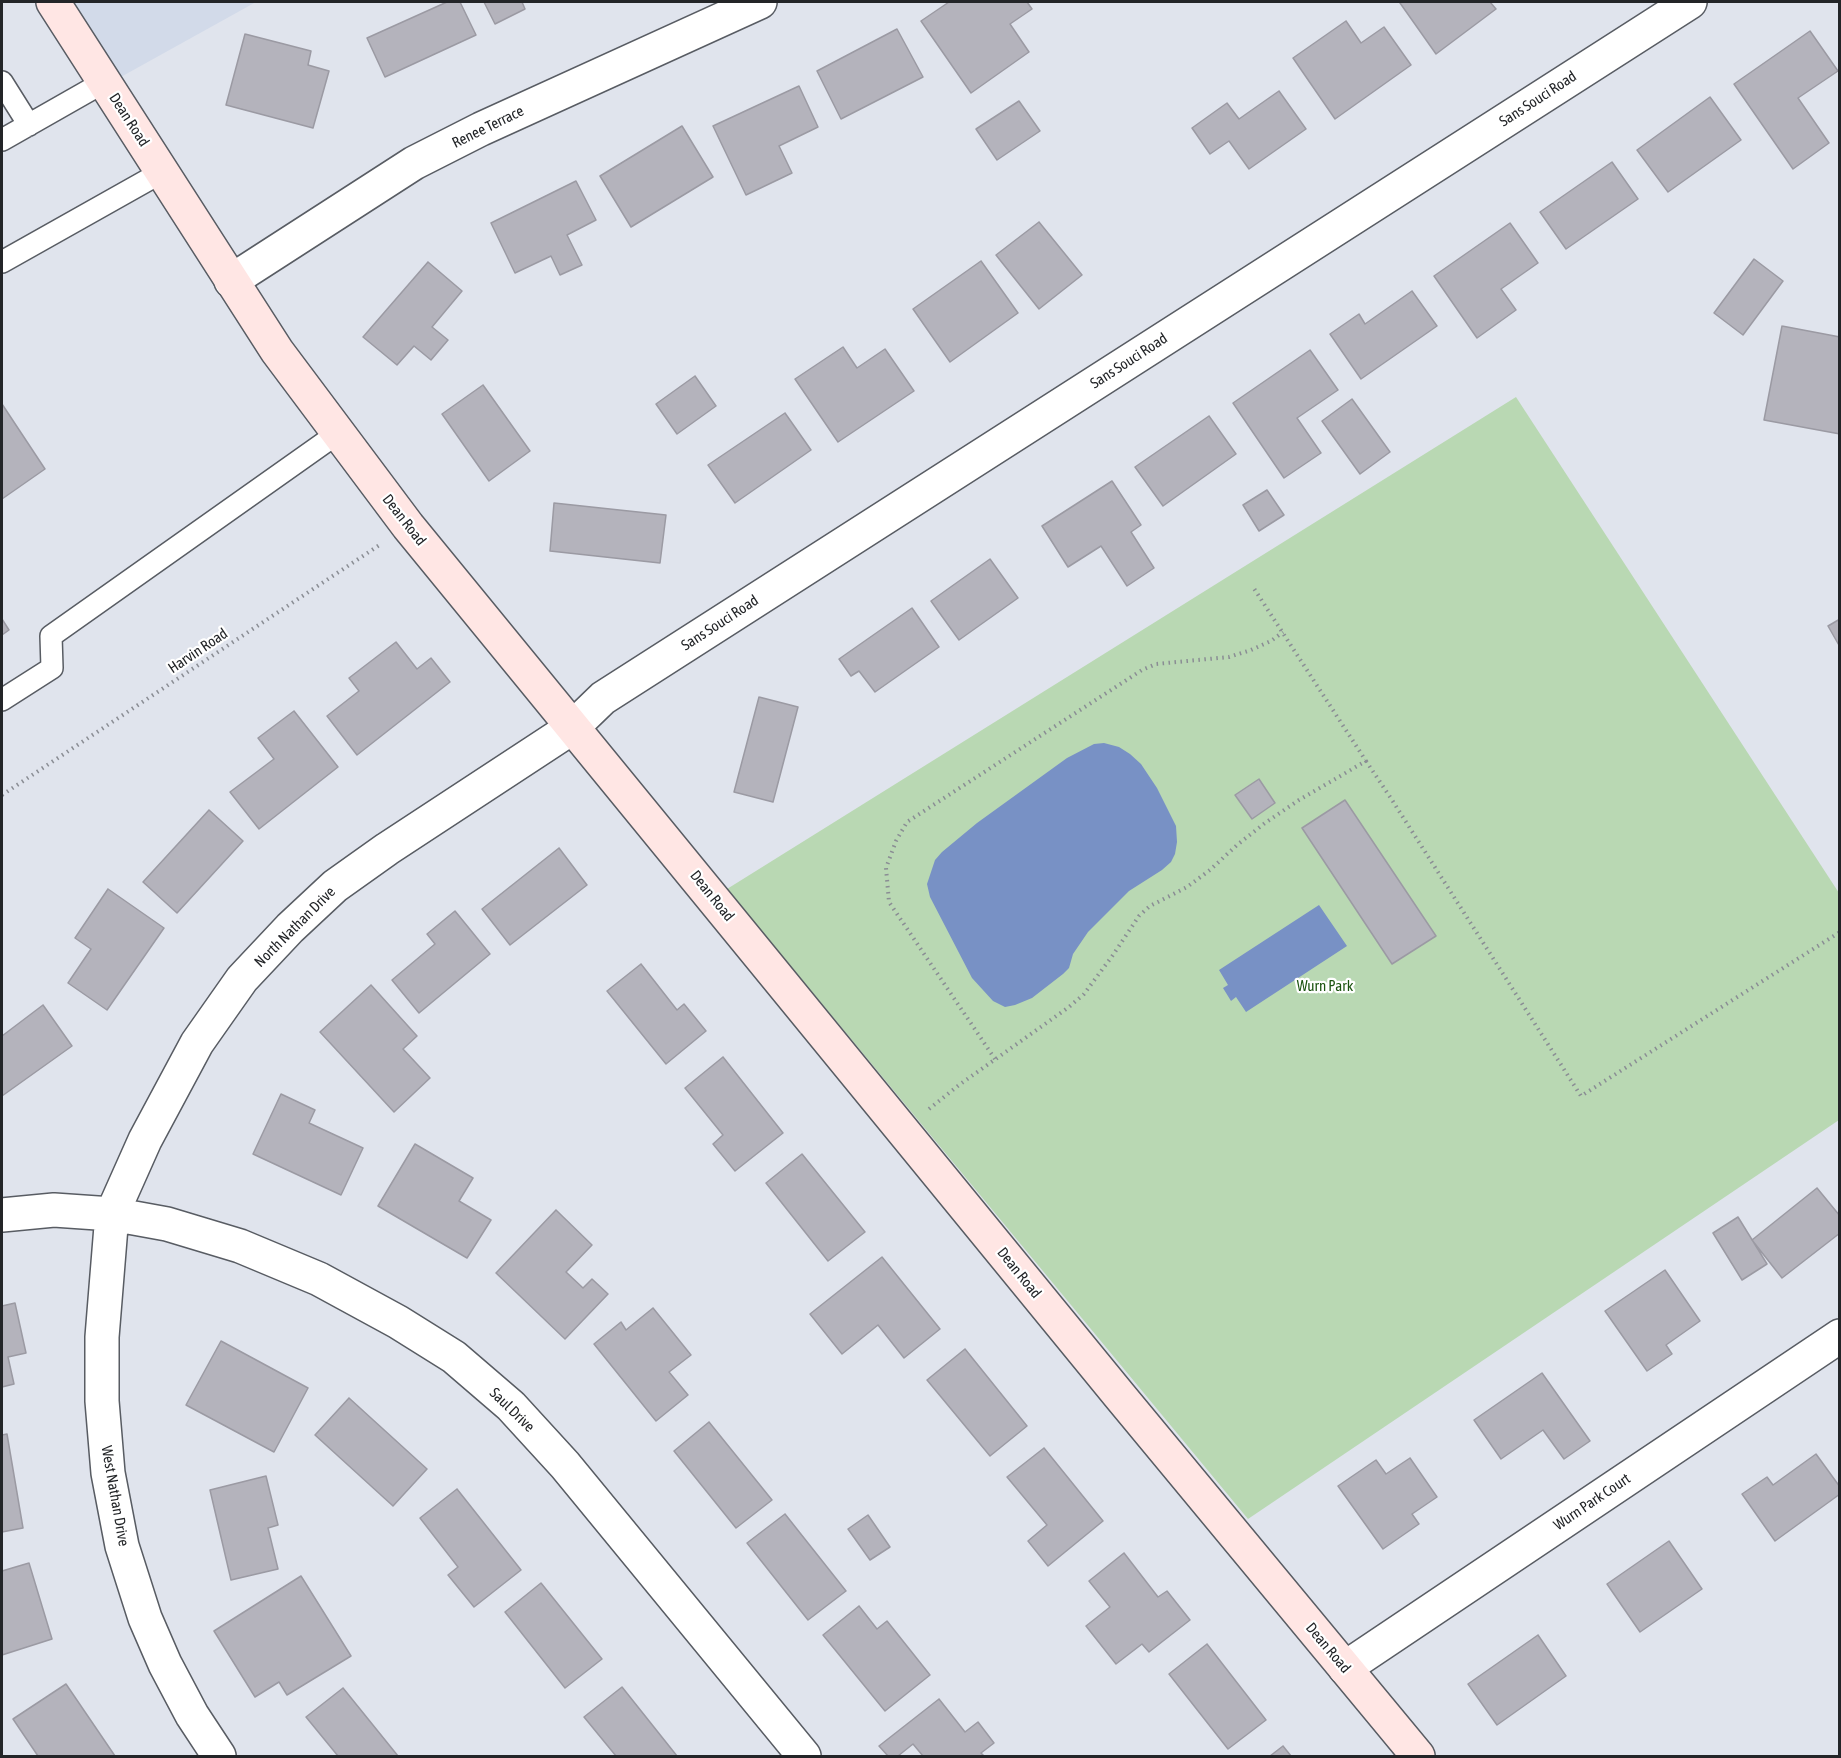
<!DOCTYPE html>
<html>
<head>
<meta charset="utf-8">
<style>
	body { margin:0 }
	#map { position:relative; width:1841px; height:1758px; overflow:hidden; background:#e0e4ed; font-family:"Asap Condensed",sans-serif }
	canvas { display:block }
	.frame { position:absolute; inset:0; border:3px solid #232528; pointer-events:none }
</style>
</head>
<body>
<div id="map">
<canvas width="1841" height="1758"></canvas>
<div class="frame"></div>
</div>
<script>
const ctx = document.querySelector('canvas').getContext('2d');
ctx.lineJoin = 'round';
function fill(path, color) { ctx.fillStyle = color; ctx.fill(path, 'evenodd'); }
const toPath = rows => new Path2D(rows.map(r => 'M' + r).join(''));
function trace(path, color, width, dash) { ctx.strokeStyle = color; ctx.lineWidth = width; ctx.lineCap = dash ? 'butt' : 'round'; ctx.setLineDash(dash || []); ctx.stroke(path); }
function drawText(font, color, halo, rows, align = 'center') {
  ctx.font = font + ' "Asap Condensed",sans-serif'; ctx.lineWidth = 4.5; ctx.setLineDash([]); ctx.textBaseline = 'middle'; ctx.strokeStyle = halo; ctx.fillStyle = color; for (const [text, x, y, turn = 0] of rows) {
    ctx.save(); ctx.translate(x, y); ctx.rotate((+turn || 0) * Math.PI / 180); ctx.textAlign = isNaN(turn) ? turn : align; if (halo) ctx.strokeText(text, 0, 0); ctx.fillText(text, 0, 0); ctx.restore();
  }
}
fill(toPath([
	[72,2,256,2,119,78]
]), '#d2dae9');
fill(toPath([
	[1516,397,1839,893,1839,1120,1248,1519,727,889]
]), '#b9d8b3');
fill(toPath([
	[1104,743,1119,747,1130,754,1141,764,1157,788,1176,826,1177,842,1175,854,1171,862,1162,870,1129,891,1088,932,1073,954,1069,968,1063,974,1032,998,1015,1005,1005,1007,993,1001,972,978,930,897,927,884,935,860,942,852,977,823,1067,758,1094,744],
	[1319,905,1347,946,1246,1012,1236,997,1231,1001,1223,988,1228,985,1219,970]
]), '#7891c5');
const building = toPath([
	[447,2,460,2,476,35,385,77,367,38,447,2],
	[484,2,522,2,525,9,495,24,484,2],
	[949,2,1027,2,1032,9,1010,24,1029,52,971,93,921,21,949,2],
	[1401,2,1490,2,1496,9,1436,54,1400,3,1401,2],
	[1346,21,1361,43,1384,27,1411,65,1335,119,1293,58,1346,21],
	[897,29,923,77,841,119,817,71,897,29],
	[1810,31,1838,71,1798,98,1829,143,1793,169,1734,84,1810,31],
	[245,34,311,51,308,65,329,71,313,128,226,105,245,34],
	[799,86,818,127,779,146,792,173,746,195,713,126,799,86],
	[1279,91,1306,129,1249,169,1229,141,1210,154,1192,128,1227,103,1239,119,1279,91],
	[1710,97,1741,140,1668,192,1637,150,1710,97],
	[1019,101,1040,131,997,160,976,129,1019,101],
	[682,126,713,177,631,227,600,176,682,126],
	[1612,162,1638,199,1566,249,1540,212,1612,162],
	[576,181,596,220,567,235,582,265,560,275,551,256,515,273,491,223,576,181],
	[1039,222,1082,275,1039,309,996,255,1039,222],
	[1510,223,1538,263,1501,289,1516,310,1477,338,1434,276,1510,223],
	[1754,259,1783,281,1743,335,1714,313,1754,259],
	[981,261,1018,313,950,362,913,309,981,261],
	[428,262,462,291,432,327,448,340,431,360,414,346,397,365,363,337,428,262],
	[1412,291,1437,326,1361,379,1330,334,1359,314,1365,324,1412,291],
	[1782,326,1840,337,1840,434,1764,420,1782,326],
	[843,347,857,368,885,349,914,391,838,442,795,379,843,347],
	[1310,350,1338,390,1297,418,1321,453,1284,478,1233,403,1310,350],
	[695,376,716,406,677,434,656,404,695,376],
	[483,385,530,451,489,481,442,414,483,385],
	[1352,399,1390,452,1360,474,1322,421,1352,399],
	[2,404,45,469,2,499,2,404],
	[785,413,811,450,735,503,708,465,785,413],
	[1209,416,1236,454,1163,506,1135,467,1209,416],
	[1112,481,1141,525,1131,532,1154,568,1127,586,1101,546,1068,567,1042,526,1112,481],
	[1267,490,1284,515,1259,531,1243,505,1267,490],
	[554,503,666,515,660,563,550,551,554,503],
	[990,559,1018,598,959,640,931,601,990,559],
	[912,608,939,647,875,692,859,671,851,676,839,659,912,608],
	[2,619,9,630,2,635,2,619],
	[1840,619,1840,647,1828,626,1840,619],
	[396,642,417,669,431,658,450,682,357,755,327,716,359,691,349,678,396,642],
	[759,697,798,707,773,802,734,792,759,697],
	[294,711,338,767,259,829,230,792,274,759,258,738,294,711],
	[1259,779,1275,803,1252,819,1235,795,1259,779],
	[1345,800,1436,936,1392,964,1302,828,1345,800],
	[209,810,243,841,177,913,143,882,209,810],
	[559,848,587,885,510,945,482,909,559,848],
	[108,889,164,928,107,1010,68,983,91,949,75,938,108,889],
	[455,911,490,954,419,1013,392,980,435,944,427,934,455,911],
	[641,964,677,1010,684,1004,706,1031,666,1064,607,991,641,964],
	[371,985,417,1036,403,1049,430,1078,394,1112,320,1032,371,985],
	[43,1005,72,1046,2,1096,2,1036,43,1005],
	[723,1057,783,1133,735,1171,713,1144,723,1135,685,1088,723,1057],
	[281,1094,315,1110,309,1123,363,1148,341,1195,253,1154,281,1094],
	[415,1144,473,1178,459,1201,491,1220,467,1258,378,1206,415,1144],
	[802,1154,865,1232,828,1261,766,1183,802,1154],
	[1817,1188,1840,1216,1840,1233,1782,1278,1752,1240,1817,1188],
	[556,1210,592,1245,566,1272,583,1288,592,1279,608,1294,565,1339,496,1273,556,1210],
	[1738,1217,1767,1264,1742,1280,1713,1233,1738,1217],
	[882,1257,940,1329,904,1358,878,1325,842,1354,810,1314,882,1257],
	[1665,1270,1700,1321,1666,1345,1672,1354,1647,1371,1605,1311,1665,1270],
	[15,1303,26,1353,8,1357,14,1384,2,1387,2,1306,15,1303],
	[653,1308,691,1355,669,1372,688,1395,656,1421,594,1344,621,1322,626,1330,653,1308],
	[221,1341,308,1388,274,1452,186,1405,221,1341],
	[965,1349,1027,1426,990,1456,927,1380,965,1349],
	[1542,1373,1590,1441,1564,1459,1543,1430,1501,1459,1474,1420,1542,1373],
	[349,1398,427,1469,393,1506,315,1435,349,1398],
	[709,1422,772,1500,736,1528,674,1451,709,1422],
	[7,1434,23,1528,2,1532,2,1435,7,1434],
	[1044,1448,1103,1521,1048,1566,1028,1541,1047,1525,1007,1477,1044,1448],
	[1816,1454,1840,1487,1840,1494,1775,1541,1742,1494,1767,1477,1773,1485,1816,1454],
	[1410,1458,1437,1497,1412,1514,1419,1524,1383,1549,1338,1486,1376,1460,1386,1474,1410,1458],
	[266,1476,278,1525,268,1528,278,1569,231,1580,210,1490,266,1476],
	[457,1489,521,1570,474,1607,448,1575,458,1567,420,1518,457,1489],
	[785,1514,846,1591,808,1620,747,1543,785,1514],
	[868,1515,890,1547,870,1560,848,1529,868,1515],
	[1669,1541,1702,1589,1640,1632,1607,1584,1669,1541],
	[1124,1553,1158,1597,1167,1591,1190,1620,1149,1652,1142,1644,1116,1664,1086,1626,1110,1607,1089,1581,1124,1553],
	[29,1563,52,1639,2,1655,2,1571,29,1563],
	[301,1576,351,1656,287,1695,279,1682,255,1697,214,1631,301,1576],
	[541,1583,602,1659,565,1688,505,1612,541,1583],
	[859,1606,877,1629,887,1621,930,1675,885,1711,823,1635,859,1606],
	[1538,1635,1566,1676,1497,1725,1468,1684,1538,1635],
	[1207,1644,1266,1720,1228,1749,1169,1674,1207,1644],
	[66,1684,115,1756,38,1756,13,1719,66,1684],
	[622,1687,677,1756,616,1756,584,1717,622,1687],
	[343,1688,398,1756,338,1756,306,1717,343,1688],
	[939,1699,965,1732,978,1722,994,1743,981,1753,984,1756,923,1756,913,1744,898,1756,888,1756,879,1746,939,1699],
	[1283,1746,1291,1756,1270,1756,1283,1746]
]);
fill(building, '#b4b3bc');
trace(building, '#9b9aa3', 1.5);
const service = toPath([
	[2,82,29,125],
	[2,140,104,82],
	[2,262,162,172],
	[2,700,52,668,51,636,338,433]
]);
const minor = toPath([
	[231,281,414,163,481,129,760,2],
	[2,1215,54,1210,112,1214,167,1224,240,1246,319,1279,398,1322,454,1357,511,1406,565,1465,804,1756],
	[1345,1668,1840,1336],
	[219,1756,192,1715,165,1664,145,1618,122,1546,108,1473,102,1401,102,1337,112,1214,145,1140,197,1043,242,979,290,928,335,886,387,849,573,727,603,698,1690,2]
]);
const secondary = toPath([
	[53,2,277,351,408,526,1119,1395,1418,1756]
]);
trace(service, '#585c63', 24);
trace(minor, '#585c63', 36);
trace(secondary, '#585c63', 36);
trace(toPath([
	[1366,761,1392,800,1581,1096,1840,932],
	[2,795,381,544],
	[995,1059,889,902,886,868,896,841,907,822,1142,670,1156,664,1229,657,1251,650,1271,641,1283,632],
	[929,1109,959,1085,1069,1007,1084,994,1113,955,1139,916,1150,906,1187,887,1210,870,1237,845,1265,823,1299,800,1366,761,1253,587]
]), '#8a8d94', 4, [1.5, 4.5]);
trace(service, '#fff', 21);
trace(minor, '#fff', 33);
trace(secondary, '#ffe6e4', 33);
drawText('15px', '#232528', '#fff', [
	["Sans Souci Road",1538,99,-33],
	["Dean Road",129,120,57],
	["Renee Terrace",488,127,-26],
	["Sans Souci Road",1129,361,-33],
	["Dean Road",404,520,52],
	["Sans Souci Road",720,623,-33],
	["Harvin Road",198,651,-34],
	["Dean Road",712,896,51],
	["North Nathan Drive",295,927,-45],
	["Dean Road",1019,1273,51],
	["Saul Drive",512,1410,44],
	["West Nathan Drive",115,1496,80],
	["Wurn Park Court",1592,1502,-34],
	["Dean Road",1328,1648,50]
]);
drawText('15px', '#1b530f', '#fff', [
	["Wurn Park",1325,986]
]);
</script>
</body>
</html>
